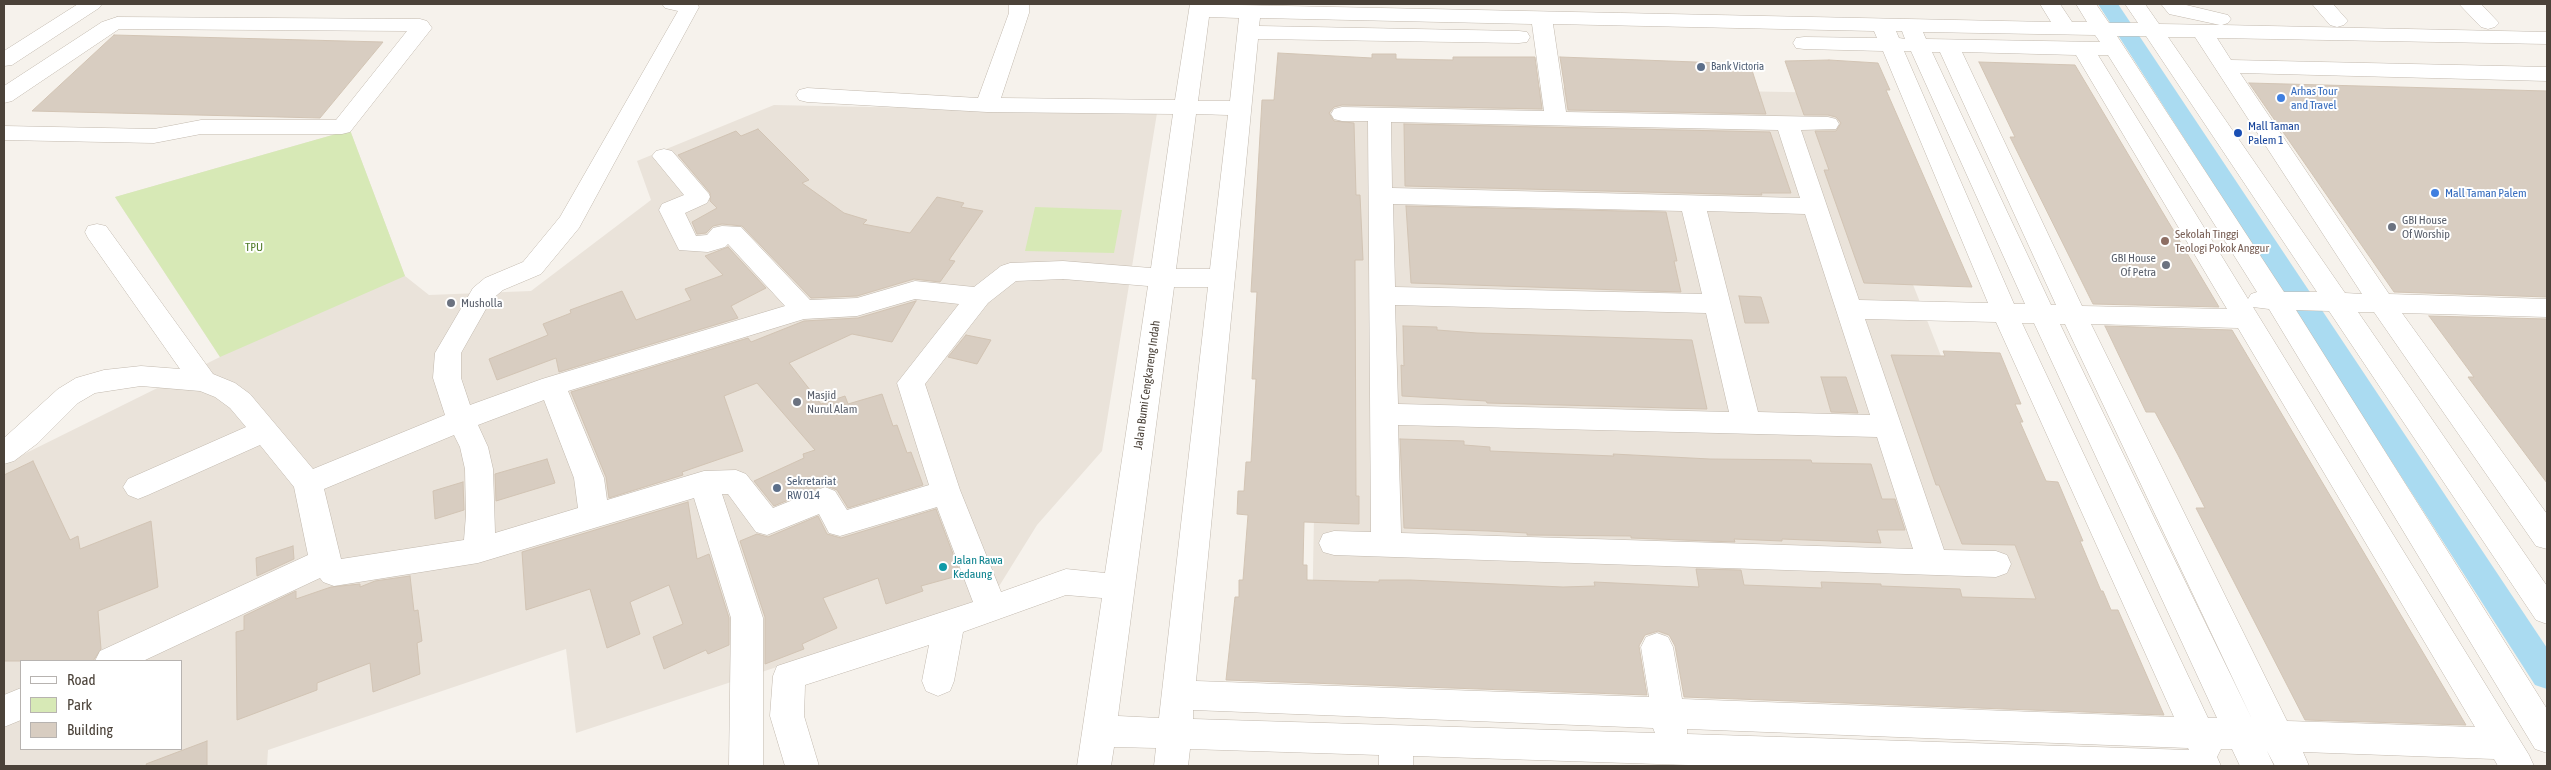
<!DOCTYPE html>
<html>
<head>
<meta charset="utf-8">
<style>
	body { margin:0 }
	#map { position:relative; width:2551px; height:770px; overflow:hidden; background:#f6f2ec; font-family:"Asap Condensed",sans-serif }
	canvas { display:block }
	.frame { position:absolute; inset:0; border:5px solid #4b4239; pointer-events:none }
	.legend { position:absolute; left:20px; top:660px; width:162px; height:90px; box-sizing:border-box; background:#fff; border:1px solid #b7b3b0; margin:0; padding:6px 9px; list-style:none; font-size:15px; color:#4b4239 }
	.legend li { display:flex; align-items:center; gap:10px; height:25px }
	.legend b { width:25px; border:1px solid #b7b3b0 }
</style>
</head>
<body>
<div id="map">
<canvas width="2551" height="770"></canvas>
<div class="frame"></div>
<ul class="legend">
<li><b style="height:6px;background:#fff"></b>Road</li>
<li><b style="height:14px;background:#d7e9b6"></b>Park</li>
<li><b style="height:14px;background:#d8cdc1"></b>Building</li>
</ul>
</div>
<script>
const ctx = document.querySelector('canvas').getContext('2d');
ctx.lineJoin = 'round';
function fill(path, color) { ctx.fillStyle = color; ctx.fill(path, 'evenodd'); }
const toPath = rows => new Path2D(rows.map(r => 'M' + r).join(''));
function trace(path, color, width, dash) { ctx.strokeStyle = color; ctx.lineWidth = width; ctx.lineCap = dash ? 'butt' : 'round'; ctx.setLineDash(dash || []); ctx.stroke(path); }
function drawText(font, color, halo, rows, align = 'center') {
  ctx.font = font + ' "Asap Condensed",sans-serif'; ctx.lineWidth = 4; ctx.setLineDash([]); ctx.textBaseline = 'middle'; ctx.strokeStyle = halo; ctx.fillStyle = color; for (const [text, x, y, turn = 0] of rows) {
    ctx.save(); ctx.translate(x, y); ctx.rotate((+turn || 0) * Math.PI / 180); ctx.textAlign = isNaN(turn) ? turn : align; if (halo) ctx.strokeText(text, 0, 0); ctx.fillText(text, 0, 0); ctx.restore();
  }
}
fill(toPath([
	[1322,83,1838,93,2055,647,1312,625],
	[774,105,1157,113,1102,451,1037,525,993,596,576,733,566,649,268,750,267,766,4,766,4,464,220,357,115,197,350,130,405,276,429,295,531,291,651,200,637,161],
	[21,661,181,661,181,749,21,749]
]), '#eae3da');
fill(toPath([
	[350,130,405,276,220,357,115,197],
	[1035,207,1122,210,1114,253,1025,251]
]), '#d7e9b6');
fill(toPath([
	[2098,4,2118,4,2547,648,2547,689,2535,685,2098,4]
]), '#aadbf1');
const building = toPath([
	[114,35,383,42,320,118,32,111,114,35],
	[1278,53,1372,58,1372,54,1396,54,1396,59,1453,60,1453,57,1535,57,1542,109,1342,105,1334,107,1329,113,1334,121,1354,123,1356,195,1360,195,1363,260,1355,260,1356,496,1359,496,1359,524,1304,522,1303,565,1307,565,1307,580,1379,582,1379,580,1410,580,1563,587,1595,586,1594,582,1699,587,1696,569,1741,570,1744,585,1822,588,1821,582,1881,584,1881,586,1960,589,1962,597,2036,599,2015,545,1962,544,1939,485,1936,485,1891,355,1945,356,1943,351,2000,353,2021,404,2015,404,2023,422,2020,422,2046,481,2058,482,2083,541,2080,541,2101,591,2103,591,2111,610,2118,610,2164,715,1684,697,1675,646,1669,635,1658,631,1645,635,1639,646,1647,695,1226,680,1235,597,1239,597,1239,580,1243,580,1248,515,1237,514,1238,491,1244,491,1246,462,1251,462,1254,412,1256,379,1252,379,1257,292,1251,292,1262,100,1274,100,1278,53],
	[1560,57,1750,64,1766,114,1568,110,1560,57],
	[1829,60,1878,63,1890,90,1886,90,1972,287,1864,283,1824,170,1829,170,1815,131,1836,131,1841,123,1836,117,1828,115,1804,115,1785,61,1829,60],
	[1979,62,2075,65,2219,307,2093,304,2010,137,2015,137,1979,62],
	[2249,83,2547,91,2547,297,2394,292,2249,83],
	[1404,124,1770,132,1791,193,1761,193,1762,195,1405,186,1404,124],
	[758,129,809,180,802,183,844,213,867,220,863,224,910,233,937,197,964,203,961,207,983,211,949,260,955,261,940,282,914,279,857,296,811,298,742,226,722,224,713,226,706,233,697,234,692,222,717,208,710,201,710,193,678,155,736,131,741,136,758,129],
	[1406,206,1666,212,1677,261,1674,261,1681,292,1411,283,1406,206],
	[728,247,766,288,731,306,738,318,559,372,556,358,497,380,489,359,548,335,543,324,571,313,570,310,622,291,636,320,691,300,685,289,723,275,705,256,728,247],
	[1739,296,1761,297,1769,323,1745,323,1739,296],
	[916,301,892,342,852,334,789,363,821,404,845,396,848,404,882,394,893,426,897,425,907,453,911,452,923,485,848,508,837,490,824,485,774,506,754,481,804,458,803,454,815,450,757,383,724,396,743,451,682,472,683,475,609,498,606,477,571,392,748,338,751,342,804,321,858,318,916,301],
	[2429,316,2547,319,2547,483,2468,377,2474,377,2429,316],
	[1403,326,1437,327,1437,330,1477,333,1692,340,1707,409,1487,403,1486,401,1402,396,1401,365,1404,366,1403,326],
	[2105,326,2232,330,2466,725,2305,720,2196,508,2205,508,2178,455,2155,412,2146,412,2105,326],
	[966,335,991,340,977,364,948,357,966,335],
	[1821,377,1846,377,1858,413,1831,412,1821,377],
	[1400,439,1464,441,1464,445,1490,447,1490,451,1614,456,1613,454,1710,459,1811,460,1812,463,1871,464,1882,499,1895,499,1905,530,1877,530,1881,543,1782,539,1782,541,1734,539,1735,542,1631,538,1631,536,1527,535,1527,533,1489,531,1404,528,1400,439],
	[547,459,555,483,496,501,495,474,547,459],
	[33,461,70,540,78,536,80,549,151,521,158,587,98,611,101,649,93,661,4,661,4,475,33,461],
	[463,482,464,510,435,519,433,491,463,482],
	[688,502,697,559,709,554,729,618,729,645,708,654,706,650,664,669,653,637,683,624,669,585,630,602,640,634,607,648,590,589,526,610,522,552,688,502],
	[936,509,961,575,921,586,923,591,886,604,878,578,823,598,837,628,802,644,804,649,765,664,765,617,740,541,757,534,768,537,818,516,827,534,841,538,936,509],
	[293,546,294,559,257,576,256,558,293,546],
	[410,576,414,611,418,610,422,641,417,643,420,674,373,692,370,663,317,683,317,690,237,720,236,632,244,630,244,616,296,591,296,599,331,587,360,584,360,587,375,581,410,576],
	[207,741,207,766,147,766,146,764,207,741]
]);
fill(building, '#d8cdc1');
trace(building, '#d2c4b4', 1);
const minor = toPath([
	[78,4,102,4,99,8,12,65,4,66,4,51,78,4],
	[662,4,697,4,699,7,579,228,541,274,503,290,491,300,461,353,461,378,470,405,542,379,785,306,728,244,725,247,708,252,679,250,659,210,662,204,684,195,652,156,656,151,664,149,672,151,709,194,710,197,707,203,685,213,696,236,707,235,713,228,722,226,741,227,810,300,857,298,915,281,974,287,1001,266,1010,263,1063,261,1151,268,1173,114,987,112,807,102,799,100,796,95,799,90,807,88,978,98,1009,13,1009,4,1029,4,1029,13,1001,98,1175,100,1190,4,2051,22,2040,4,2060,4,2072,22,2087,22,2076,4,2096,4,2109,23,2138,23,2125,4,2145,4,2159,24,2220,25,2169,14,2161,4,2182,4,2228,15,2231,19,2228,23,2222,25,2547,32,2547,44,2217,38,2231,60,2547,67,2547,81,2240,73,2389,294,2547,299,2547,317,2402,313,2547,514,2547,549,2536,546,2374,312,2358,312,2547,586,2547,624,2536,620,2329,311,2296,310,2547,709,2547,753,2535,749,2269,309,2253,307,2529,755,2534,766,2498,766,2494,759,2303,752,2309,766,2275,766,2267,751,2274,766,2240,766,2232,749,2221,749,2217,757,2221,766,1719,766,1413,756,1413,766,1379,766,1379,755,1190,749,1188,766,1154,766,1156,748,1114,747,1111,766,1077,766,1102,598,1066,595,963,632,954,681,950,691,938,696,926,691,922,681,929,645,805,685,804,716,819,766,785,766,770,716,773,676,777,666,973,602,937,507,840,536,829,533,819,514,767,535,756,532,728,494,722,494,763,618,763,766,729,766,731,618,694,498,478,563,334,586,323,582,320,578,143,661,95,661,100,651,308,555,294,487,260,445,148,495,138,499,128,495,123,487,128,479,246,427,230,408,215,397,200,391,141,386,95,393,78,403,38,443,14,461,4,464,4,438,58,389,76,378,104,370,141,366,180,369,88,238,85,232,88,226,97,224,106,226,213,374,235,383,250,394,313,469,445,415,433,378,435,353,473,288,485,278,523,262,560,217,678,11,665,8,662,4],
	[1209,17,1239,18,1230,101,1198,101,1209,17],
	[1260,18,1532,24,1544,111,1342,107,1334,109,1331,114,1334,119,1342,121,1368,121,1371,532,1334,531,1323,534,1319,543,1323,552,1334,555,1996,577,2007,573,2011,564,2007,555,1996,551,1944,550,1865,319,1996,322,2174,717,1682,699,1673,647,1668,637,1657,633,1646,637,1641,647,1649,697,1196,681,1258,39,1519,43,1527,42,1530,37,1527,32,1519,31,1259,26,1260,18],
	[1553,24,1874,31,1877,38,1804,37,1796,38,1793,43,1796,48,1804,49,1883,51,1988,303,1859,300,1801,130,1836,129,1839,124,1836,119,1828,117,1566,112,1553,24],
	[1896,31,1902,31,1905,39,1899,38,1896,31],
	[1923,32,2095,35,2100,42,1926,39,1923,32],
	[2117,36,2146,36,2317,292,2284,292,2117,36],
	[2168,37,2195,37,2362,294,2345,293,2168,37],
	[1904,51,1911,51,2025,304,2014,304,1904,51],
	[1932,52,1940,52,2056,305,2051,305,1932,52],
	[1962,52,2076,55,2227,309,2082,306,1962,52],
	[2098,55,2108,55,2257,292,2251,294,2248,299,2098,55],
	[1196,114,1228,115,1210,269,1176,269,1196,114],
	[1391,122,1778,130,1800,198,1392,188,1391,122],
	[1393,204,1682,211,1702,294,1395,287,1393,204],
	[1707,211,1805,214,1870,415,1758,412,1707,211],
	[1063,279,1148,286,1105,573,1066,569,1001,592,960,490,925,384,988,303,1016,281,1063,279],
	[1174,287,1208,287,1159,718,1118,716,1174,287],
	[915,299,959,304,897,383,929,485,847,510,835,491,825,487,773,508,746,474,736,470,704,471,607,500,604,478,568,391,804,319,857,316,915,299],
	[1395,305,1706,313,1729,412,1398,404,1395,305],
	[2022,323,2034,323,2217,718,2208,718,2022,323],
	[2060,324,2065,324,2252,719,2060,324],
	[2091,324,2238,328,2475,727,2287,721,2091,324],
	[544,400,574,478,578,508,495,533,493,469,488,447,478,425,544,400],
	[1398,425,1877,437,1913,549,1401,533,1398,425],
	[454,435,460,447,465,469,466,515,464,540,341,559,324,489,454,435],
	[1193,710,1653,728,1655,733,1193,719,1193,710],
	[1687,729,2188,748,2189,750,1687,734,1687,729],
	[2312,4,2333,4,2348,21,2344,25,2337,27,2330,25,2312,4],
	[2459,4,2481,4,2499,23,2495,27,2488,29,2481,27,2459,4],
	[117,17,420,19,427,21,432,28,350,132,342,134,201,134,154,143,4,140,4,126,154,129,201,120,336,120,407,31,119,29,12,101,4,103,4,86,102,22,117,17],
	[21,688,21,720,4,727,4,695,21,688]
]);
trace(minor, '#c2b9ae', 1);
fill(minor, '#fff');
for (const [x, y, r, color] of [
	[1701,67,5,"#5c6f8a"],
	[2281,98,5,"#3f7fe0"],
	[2238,133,5,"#1a4fb4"],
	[2435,193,5,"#3f7fe0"],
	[2392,227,5,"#6b7280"],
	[2165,241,5,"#8d6e63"],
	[2166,265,5,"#6b7280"],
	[451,303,5,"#6b7280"],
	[797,402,5,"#6b7280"],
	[777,488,5,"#5c6f8a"],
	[943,567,5,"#0f9aa8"]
]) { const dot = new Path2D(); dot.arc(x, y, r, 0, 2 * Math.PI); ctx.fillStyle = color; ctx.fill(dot); trace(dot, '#fff', 2); }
drawText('11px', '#4e5e75', '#fff', [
	["Bank Victoria",1711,67]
], 'left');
drawText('12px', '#366cbe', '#fff', [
	["Arhas Tour",2291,91],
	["and Travel",2291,105],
	["Mall Taman Palem",2445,193]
], 'left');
drawText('12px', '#164399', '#fff', [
	["Mall Taman",2248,126],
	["Palem 1",2248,140]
], 'left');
drawText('12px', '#5b616d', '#fff', [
	["GBI House",2402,220],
	["Of Worship",2402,234],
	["GBI House",2156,258,"right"],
	["Of Petra",2156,272,"right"],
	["Musholla",461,303],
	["Masjid",807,395],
	["Nurul Alam",807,409]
], 'left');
drawText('12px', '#785e54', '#fff', [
	["Sekolah Tinggi",2175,234],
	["Teologi Pokok Anggur",2175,248]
], 'left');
drawText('12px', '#527d2b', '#fff', [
	["TPU",254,247]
]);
drawText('12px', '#4b4239', '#fff', [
	["Jalan Bumi Cengkareng Indah",1147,385,-82]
]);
drawText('12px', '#4e5e75', '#fff', [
	["Sekretariat",787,481],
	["RW 014",787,495]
], 'left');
drawText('12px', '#0d838f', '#fff', [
	["Jalan Rawa",953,560],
	["Kedaung",953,574]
], 'left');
</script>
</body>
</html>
